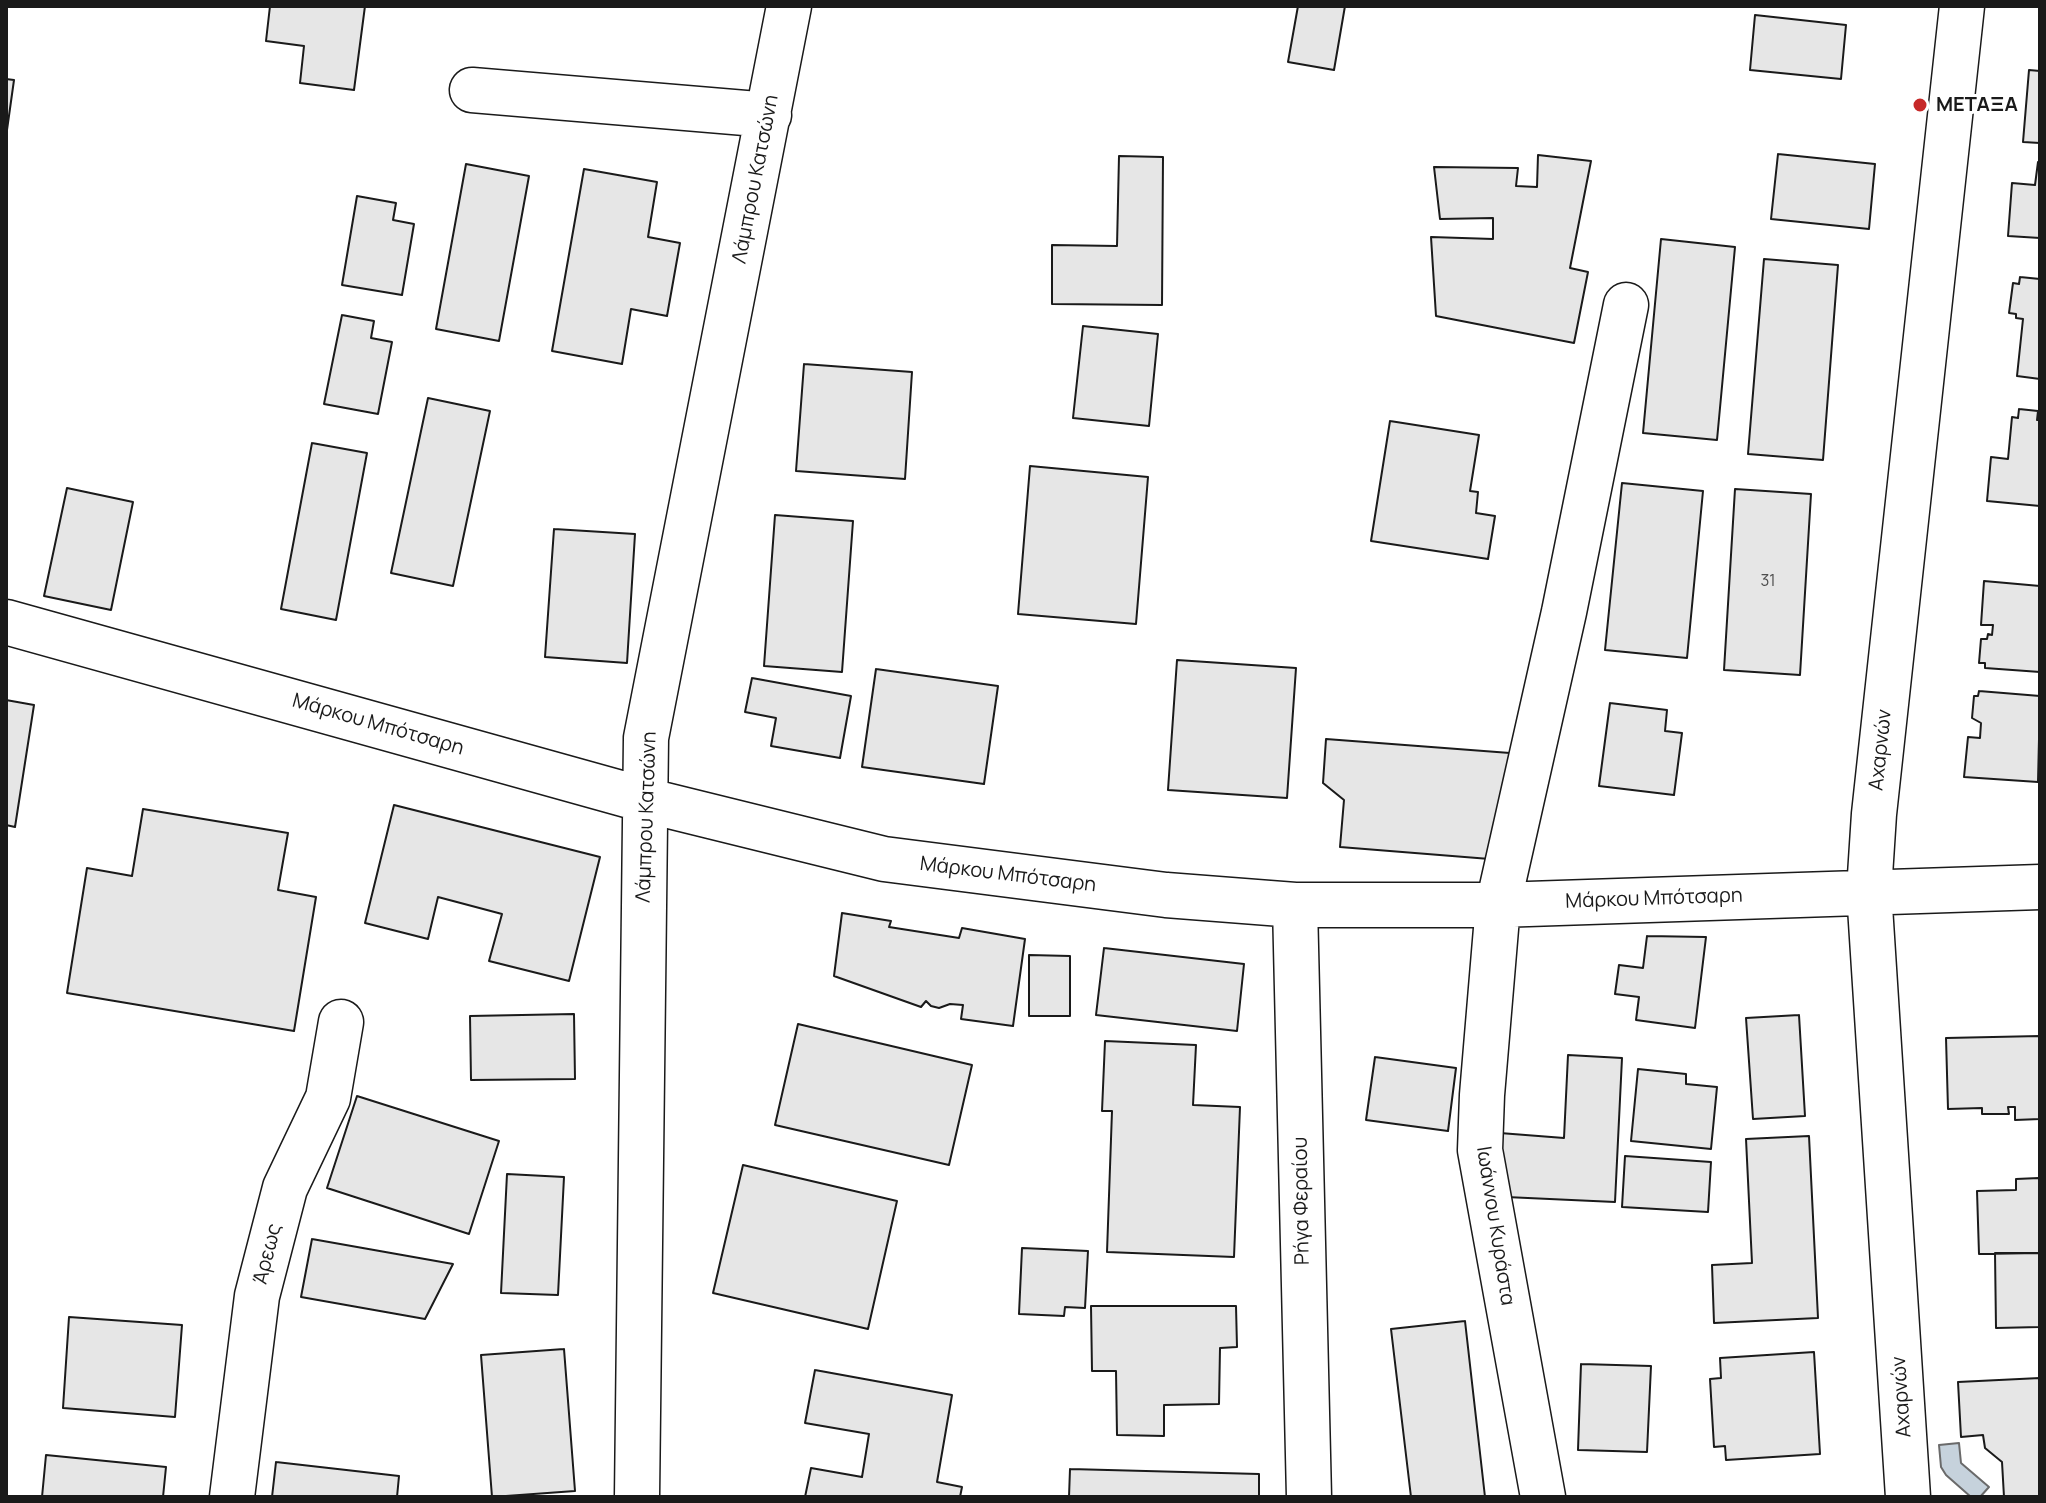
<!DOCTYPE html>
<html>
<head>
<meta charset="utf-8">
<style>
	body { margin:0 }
	#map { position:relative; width:2046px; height:1503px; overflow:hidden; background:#fff; font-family:Manrope,sans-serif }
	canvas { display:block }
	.frame { position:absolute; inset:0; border:8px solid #1a1a1a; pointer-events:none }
</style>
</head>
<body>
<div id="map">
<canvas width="2046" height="1503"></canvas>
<div class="frame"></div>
</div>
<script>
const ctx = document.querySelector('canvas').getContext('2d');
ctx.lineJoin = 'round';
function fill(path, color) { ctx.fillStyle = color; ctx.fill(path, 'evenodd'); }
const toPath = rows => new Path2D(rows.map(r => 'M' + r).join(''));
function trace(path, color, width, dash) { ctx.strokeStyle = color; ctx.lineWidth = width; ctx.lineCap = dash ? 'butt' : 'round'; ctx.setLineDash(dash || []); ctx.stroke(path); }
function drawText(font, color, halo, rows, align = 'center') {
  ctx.font = font + ' Manrope,sans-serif'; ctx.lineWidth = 6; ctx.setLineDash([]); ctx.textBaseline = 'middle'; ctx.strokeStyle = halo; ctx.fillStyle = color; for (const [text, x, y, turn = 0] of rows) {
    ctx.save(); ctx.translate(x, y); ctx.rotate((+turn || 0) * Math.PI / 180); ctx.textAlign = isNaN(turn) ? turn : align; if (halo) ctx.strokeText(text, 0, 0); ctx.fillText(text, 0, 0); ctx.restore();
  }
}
const water = toPath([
	[1959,1443,1961,1463,1989,1487,1980,1497,1971,1497,1946,1475,1941,1467,1939,1445,1959,1443]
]);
fill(water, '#c6d2dc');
trace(water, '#6a6a6a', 2);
const building = toPath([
	[270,6,365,6,354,90,300,83,304,46,266,41,270,6],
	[1298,6,1345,6,1334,70,1288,62,1298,6],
	[1755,15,1846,25,1841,79,1750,70,1755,15],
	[2029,70,2040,71,2040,143,2023,142,2029,70],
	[6,79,14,80,6,137,6,79],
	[1778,154,1875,164,1869,229,1771,219,1778,154],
	[1538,155,1591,161,1570,268,1588,272,1574,343,1436,316,1431,237,1493,239,1493,218,1440,219,1434,167,1518,168,1516,186,1537,187,1538,155],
	[1119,156,1163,157,1162,305,1052,304,1052,245,1117,246,1119,156],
	[2038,162,2040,162,2040,238,2008,236,2012,183,2035,185,2038,162],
	[466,164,529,176,499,341,436,329,466,164],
	[584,169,657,182,648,237,680,243,667,316,631,309,622,364,552,351,584,169],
	[357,196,396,203,393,220,414,224,402,295,342,285,357,196],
	[1661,239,1735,247,1717,440,1643,433,1661,239],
	[1764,259,1838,265,1823,460,1748,454,1764,259],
	[2020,277,2040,279,2040,379,2017,376,2023,319,2016,318,2016,314,2009,313,2013,283,2019,284,2020,277],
	[342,315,374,321,371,338,392,342,378,414,324,404,342,315],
	[1083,326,1158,334,1149,426,1073,418,1083,326],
	[804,364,912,372,905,479,796,471,804,364],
	[428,398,490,411,453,586,391,573,428,398],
	[2019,409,2038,411,2037,420,2040,420,2040,506,1987,501,1991,457,2008,459,2012,417,2018,418,2019,409],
	[1390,421,1479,435,1470,491,1478,492,1476,513,1495,516,1488,559,1371,541,1390,421],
	[312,443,367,453,336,620,281,609,312,443],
	[1030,466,1148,477,1136,624,1018,614,1030,466],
	[1622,483,1703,491,1687,658,1605,650,1622,483],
	[67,488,133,502,111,610,44,596,67,488],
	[1735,489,1811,494,1800,675,1724,670,1735,489],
	[775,515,853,521,842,672,764,666,775,515],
	[554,529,635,534,627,663,545,657,554,529],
	[1984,581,2040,586,2040,672,1985,668,1985,663,1979,663,1981,639,1987,639,1988,634,1992,635,1993,625,1981,625,1984,581],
	[1177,660,1296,668,1287,798,1168,790,1177,660],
	[876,669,998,686,984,784,862,767,876,669],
	[752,678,851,696,840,758,771,746,776,718,745,712,752,678],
	[1979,691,2040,696,2038,782,1964,777,1968,737,1980,738,1981,723,1972,718,1974,696,1978,696,1979,691],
	[6,700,34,705,15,827,6,825,6,700],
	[1610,703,1667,710,1665,731,1682,733,1674,795,1599,786,1610,703],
	[1326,739,1510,753,1502,860,1340,847,1344,800,1323,783,1326,739],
	[394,805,600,857,569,981,489,961,502,914,438,897,428,939,365,923,394,805],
	[143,809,288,833,278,890,316,897,294,1031,67,993,87,868,132,876,143,809],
	[842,913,891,921,889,927,959,938,962,928,1025,939,1013,1026,961,1019,963,1005,950,1004,939,1008,931,1006,926,1001,921,1007,834,976,842,913],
	[1647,936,1706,937,1695,1028,1636,1020,1639,997,1615,994,1619,965,1643,968,1647,936],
	[1104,948,1244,964,1237,1031,1096,1015,1104,948],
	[1029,955,1070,956,1070,1016,1029,1016,1029,955],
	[574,1014,575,1079,471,1080,470,1016,574,1014],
	[1799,1015,1805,1116,1753,1119,1746,1018,1799,1015],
	[798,1024,972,1065,949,1165,775,1125,798,1024],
	[2040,1036,2040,1119,2015,1120,2015,1107,2008,1107,2009,1114,1982,1114,1982,1108,1948,1109,1946,1038,2040,1036],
	[1105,1041,1196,1045,1193,1105,1240,1107,1234,1257,1107,1252,1112,1111,1102,1111,1105,1041],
	[1568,1055,1622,1058,1615,1202,1506,1197,1487,1132,1564,1138,1568,1055],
	[1375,1057,1456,1068,1448,1131,1366,1120,1375,1057],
	[1638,1069,1686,1074,1686,1084,1717,1087,1711,1149,1631,1141,1638,1069],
	[357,1096,499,1141,469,1234,327,1188,357,1096],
	[1809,1136,1818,1318,1714,1323,1712,1265,1752,1263,1746,1139,1809,1136],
	[1625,1156,1711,1162,1708,1212,1622,1207,1625,1156],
	[743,1165,897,1201,868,1329,713,1293,743,1165],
	[507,1174,564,1177,558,1295,501,1293,507,1174],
	[2039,1178,2040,1253,1979,1254,1977,1191,2016,1190,2016,1179,2039,1178],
	[312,1239,453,1264,425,1319,301,1297,312,1239],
	[1022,1248,1088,1251,1085,1308,1065,1307,1064,1316,1019,1314,1022,1248],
	[1995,1253,2040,1253,2040,1327,1996,1328,1995,1253],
	[1091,1306,1236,1306,1237,1347,1220,1348,1219,1404,1164,1405,1164,1436,1117,1435,1116,1371,1092,1371,1091,1306],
	[69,1317,182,1325,175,1417,63,1408,69,1317],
	[1465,1321,1485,1497,1411,1497,1391,1329,1465,1321],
	[564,1349,575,1491,492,1497,481,1355,564,1349],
	[1814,1352,1820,1454,1726,1460,1725,1446,1714,1447,1710,1379,1721,1378,1720,1358,1814,1352],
	[1581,1364,1651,1366,1647,1452,1578,1450,1581,1364],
	[815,1370,952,1395,937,1482,962,1487,960,1497,805,1497,811,1468,862,1477,869,1434,805,1423,815,1370],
	[2040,1378,2040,1496,2004,1497,2002,1462,1985,1448,1983,1435,1961,1437,1958,1382,2040,1378],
	[46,1455,166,1467,163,1497,42,1497,46,1455],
	[276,1462,399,1476,397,1497,272,1497,276,1462],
	[1070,1469,1259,1474,1259,1497,1069,1497,1070,1469]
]);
fill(building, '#e6e6e6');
trace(building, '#1a1a1a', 2);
const minor = toPath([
	[472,90,769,115],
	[6,622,645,800,884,859,1166,895,1295,905,1498,905,2040,887],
	[1295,905,1309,1497],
	[232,1497,257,1296,285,1188,328,1098,341,1022],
	[637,1497,646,738,789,6],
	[1543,1497,1480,1150,1482,1095,1498,905,1564,612,1626,305],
	[1908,1497,1869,891,1874,814,1962,6]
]);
trace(minor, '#1a1a1a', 47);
trace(minor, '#fff', 44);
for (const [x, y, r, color] of [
	[1920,105,8,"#c62828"]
]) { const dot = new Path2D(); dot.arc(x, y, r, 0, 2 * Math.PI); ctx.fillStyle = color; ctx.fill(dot); trace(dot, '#fff', 3); }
drawText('16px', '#4d4d4d', null, [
	["31",1768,582]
]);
drawText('bold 20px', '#1a1a1a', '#fff', [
	["ΜΕΤΑΞΑ",1936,105]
], 'left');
drawText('20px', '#1a1a1a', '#fff', [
	["Λάμπρου Κατσώνη",756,179,-79],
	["Μάρκου Μπότσαρη",378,725,16],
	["Αχαρνών",1881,750,-84],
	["Λάμπρου Κατσώνη",647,817,-88],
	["Μάρκου Μπότσαρη",1008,875,7],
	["Μάρκου Μπότσαρη",1654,899,-2],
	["Ρήγα Φεραίου",1302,1201,-91],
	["Ιωάννου Κυράστα",1495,1226,81],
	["Άρεως",268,1254,-76],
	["Αχαρνών",1902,1397,-94]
]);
</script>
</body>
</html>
